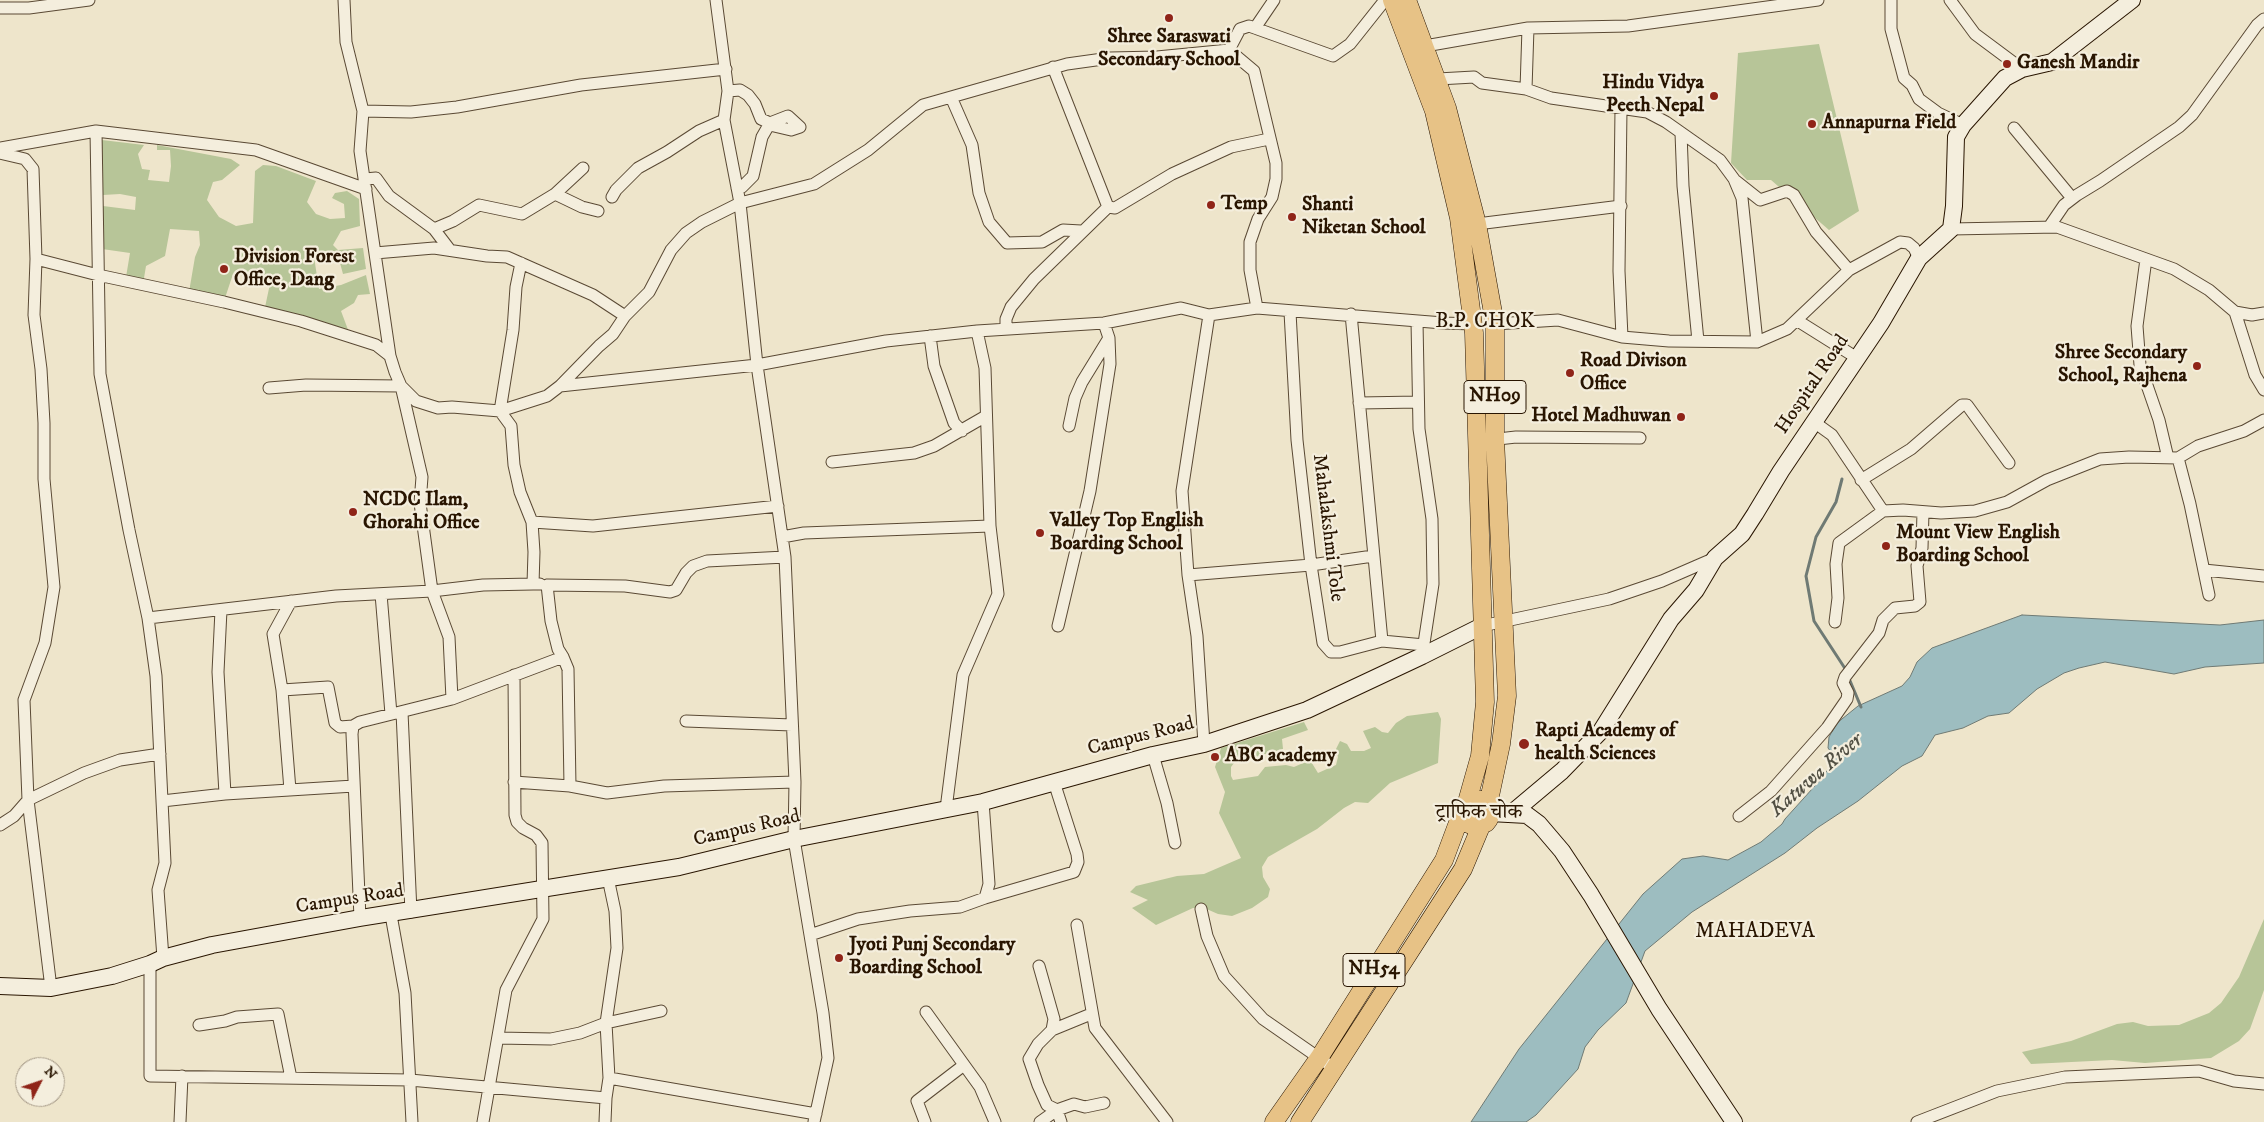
<!DOCTYPE html>
<html>
<head>
<meta charset="utf-8">
<style>
	body { margin:0 }
	#map { position:relative; width:2264px; height:1122px; overflow:hidden; background:#eee5cb; font-family:"IM FELL DW Pica",serif }
	canvas { display:block }
	.north { position:absolute; left:15px; top:1057px; width:50px; height:50px; box-sizing:border-box; background:#f4eedd; border:1px solid #a39785; border-radius:50%; rotate:49deg; font-size:14px; font-weight:700; line-height:20px; text-align:center; color:#291501 }
	.north::after { content:''; display:block; margin:auto; width:18px; height:22px; background:#8f2418; clip-path:polygon(50% 0,100% 100%,50% 72%,0 100%) }
</style>
</head>
<body>
<div id="map">
<canvas width="2264" height="1122"></canvas>
<div class="north">N</div>
</div>
<script>
const ctx = document.querySelector('canvas').getContext('2d');
ctx.lineJoin = 'round';
function fill(path, color) { ctx.fillStyle = color; ctx.fill(path, 'evenodd'); }
const toPath = rows => new Path2D(rows.map(r => 'M' + r).join(''));
function trace(path, color, width, dash) { ctx.strokeStyle = color; ctx.lineWidth = width; ctx.lineCap = dash ? 'butt' : 'round'; ctx.setLineDash(dash || []); ctx.stroke(path); }
function drawText(font, color, halo, rows, align = 'center') {
  ctx.font = font + ' "IM FELL DW Pica","Noto Serif Devanagari",serif'; ctx.lineWidth = 4.5; ctx.setLineDash([]); ctx.textBaseline = 'middle'; ctx.strokeStyle = halo; ctx.fillStyle = color; for (const [text, x, y, turn = 0] of rows) {
    ctx.save(); ctx.translate(x, y); ctx.rotate((+turn || 0) * Math.PI / 180); ctx.textAlign = isNaN(turn) ? turn : align; if (halo) ctx.strokeText(text, 0, 0); ctx.fillText(text, 0, 0); ctx.restore();
  }
}
fill(toPath([
	[1819,44,1859,211,1829,230,1771,180,1747,180,1731,163,1738,53],
	[102,140,144,145,138,154,142,169,150,170,148,180,169,182,171,166,170,150,157,150,157,145,231,159,240,165,222,180,213,182,207,200,219,217,236,226,253,223,255,171,263,165,276,166,316,181,307,202,316,214,330,219,345,218,344,204,332,198,335,193,347,191,359,199,360,226,341,231,333,245,338,250,363,248,366,269,343,274,337,252,319,251,314,257,319,289,341,285,366,275,370,294,358,295,354,303,341,311,350,335,264,312,271,279,233,274,224,301,189,292,195,257,200,245,199,231,170,229,165,256,146,266,143,284,126,277,130,253,102,249,103,206,135,210,136,197,120,194,103,195,101,160],
	[1438,712,1441,719,1438,763,1390,783,1368,803,1355,802,1344,808,1317,829,1268,857,1262,867,1263,877,1270,889,1268,897,1252,908,1232,916,1218,914,1202,907,1193,908,1156,925,1132,908,1148,900,1130,892,1136,886,1177,876,1204,874,1241,858,1219,813,1225,792,1215,767,1221,748,1304,722,1308,730,1282,739,1283,749,1234,763,1231,767,1231,776,1233,780,1258,776,1265,767,1286,765,1294,767,1310,760,1318,773,1336,765,1338,757,1336,749,1340,741,1347,744,1351,751,1364,751,1371,748,1363,731,1375,727,1382,732,1388,733,1396,723,1407,716],
	[2264,919,2264,990,2250,1029,2239,1041,2211,1058,2145,1063,2112,1060,2031,1064,2022,1052,2071,1041,2117,1024,2133,1022,2148,1026,2179,1025,2209,1013,2221,1003,2239,977]
]), '#b7c598');
const water = toPath([
	[2022,615,2220,625,2264,620,2264,663,2205,667,2174,674,2105,662,2079,668,2064,673,2037,689,2009,713,1988,716,1963,728,1935,735,1922,756,1902,766,1858,801,1817,828,1785,853,1692,912,1645,951,1626,1003,1598,1030,1585,1047,1578,1069,1536,1115,1526,1122,1471,1122,1519,1049,1643,894,1682,859,1703,856,1728,860,1761,842,1782,824,1785,819,1822,778,1833,762,1834,756,1828,748,1829,737,1837,723,1858,706,1902,686,1910,677,1917,662,1932,648,2022,615]
]);
fill(water, '#9dbdc0');
trace(water, '#6f7a74', 1);
trace(toPath([
	[1842,479,1836,502,1816,537,1806,576,1814,621,1846,670],
	[1848,676,1861,707]
]), '#6f7a74', 3);
const street = toPath([
	[344,0,346,42,363,111,360,151,390,356,395,372,401,386,416,401,438,408,452,407,500,411,547,396,560,386,599,346,613,334,625,316,649,292,671,250,686,233,702,222,740,203,814,184,868,150,923,105,1067,64,1110,58,1157,57,1229,50,1240,29,1249,26,1333,56,1350,44,1385,0],
	[716,0,728,91,724,120,740,203,757,365,785,557,795,782,794,839,823,1013,828,1058,814,1122],
	[1891,0,1891,29,1904,78,1912,85,1919,99,1938,113,1963,125],
	[1950,0,1975,34,2022,69],
	[0,8,29,8,89,0],
	[1255,28,1274,0],
	[1425,46,1528,28,1628,26,1818,0],
	[1229,50,1254,71,1276,163,1276,179,1272,197,1258,219,1250,242,1250,270,1257,308],
	[1053,67,1108,207,1115,208,1172,174,1231,147,1269,139],
	[1438,79,1474,77,1482,83,1526,89,1551,98,1647,112,1666,122,1720,160,1734,179,1742,198,1757,342],
	[1526,89,1528,28],
	[728,91,740,90,748,95,755,104,761,119,770,123,774,126,791,130,800,127,788,116,770,123,762,137,753,176,742,187,737,188],
	[951,97,972,145,979,193,989,222,1007,243,1042,242,1063,230,1081,231],
	[1621,109,1619,271,1622,337],
	[363,111,411,112,457,107,581,85,726,69],
	[2014,128,2072,198],
	[96,131,100,374,129,530,148,618,156,676,165,863,158,890,163,958],
	[1681,133,1683,186,1698,341],
	[0,148,96,131,256,150,366,189],
	[0,153,25,159,33,169,36,259,98,275,224,302,301,321,376,345,390,356],
	[365,179,376,178,389,196,434,229,450,250],
	[1736,181,1760,200,1787,191,1794,195,1816,232,1849,270],
	[555,194,582,207,598,211],
	[612,197,616,190,638,168,667,152,699,131,724,120],
	[1477,224,1621,206],
	[2049,227,2064,205,2077,195,2100,181,2179,127,2192,115,2257,25,2264,19],
	[434,229,453,221,479,205,522,214,555,194,583,168],
	[1951,229,2057,227,2174,269,2209,290,2235,312,2252,315,2264,313],
	[375,253,434,248,487,256,507,257,593,295,625,316],
	[36,259,34,315,41,369,44,423,44,479,54,587,45,643,24,700,28,800,51,988],
	[2146,259,2137,326,2140,365,2159,420,2168,458],
	[521,263,516,287,513,330,500,411,511,426,514,465,520,492,532,522,534,552,533,584,540,584],
	[1290,312,1297,440,1311,565,1323,643,1331,652,1340,652,1382,641,1424,645],
	[2235,312,2255,375,2264,390],
	[1351,314,1382,641],
	[1417,321,1419,429,1432,519,1433,584,1423,650],
	[1798,321,1857,358],
	[1495,324,1558,320,1622,337,1669,341,1757,342,1787,329,1849,270,1900,242,1908,243,1914,248,1919,258],
	[1006,329,1006,319,1011,307,1034,279,1108,207],
	[930,336,934,366,954,423,962,431],
	[560,386,757,365,886,341,977,331,1104,323,1181,308,1209,315,1257,308,1443,323,1473,324],
	[269,388,306,385,401,386,422,477,420,503,432,591,449,637,452,699,360,722,353,726,352,734,360,918],
	[1359,403,1418,402],
	[1814,422,1832,435,1883,511,1903,510,1941,513,1975,511,2007,502,2047,480,2100,459,2129,457,2178,458,2198,446,2244,431,2264,420],
	[1069,426,1075,398,1082,382,1109,338],
	[1489,440,1516,437,1640,438],
	[2178,458,2190,504,2209,595],
	[832,462,914,453,934,446,986,416],
	[1861,480,1911,449,1962,405,1967,405,2009,463],
	[532,522,593,526,778,506],
	[782,537,804,533,990,526,985,368,977,331],
	[2204,570,2264,576],
	[1188,575,1311,565,1373,556],
	[381,594,391,714],
	[221,610,218,672,225,794],
	[148,618,336,596,432,591,483,585,533,584],
	[1835,622,1838,598,1836,564,1839,543,1883,511],
	[1058,626,1090,491,1110,364,1109,338,1104,323],
	[1482,626,1609,599,1662,581,1715,558],
	[563,657,568,669,570,786],
	[282,690,328,687,335,723,340,727,353,726],
	[452,699,563,657,558,649,551,621,547,585,625,586,670,592,676,590,686,573,693,566,707,561,785,557],
	[402,712,411,912],
	[686,721,792,725],
	[1204,744,1197,636,1188,575,1182,491,1209,315],
	[1153,755,1167,803,1175,843],
	[514,782,570,786,607,793,664,786,795,782],
	[290,790,282,690,273,634,291,601],
	[162,801,225,794,354,786],
	[946,809,963,675,998,594,990,526],
	[1739,816,1771,791,1827,728,1847,699,1848,693,1843,683,1845,677,1879,633,1883,620,1895,608,1915,606,1920,602,1917,566,1922,548,1923,512],
	[0,825,14,816,28,800,84,773,120,760,160,754],
	[608,878,615,911,617,948,606,1023,609,1078],
	[985,898,1074,872,1078,862,1077,854,1054,782],
	[1201,909,1207,936,1224,976,1263,1019,1335,1069],
	[391,915,405,993,412,1122],
	[1077,925,1095,1028,1167,1122],
	[810,935,858,919,910,911,960,907,985,898,989,884,983,802],
	[150,964,150,1076,410,1080,606,1098,609,1078,816,1114],
	[1039,966,1054,1019,1052,1030,1038,1044,1029,1059,1038,1085,1047,1105,1057,1110,1061,1122],
	[926,1012,980,1087,995,1122],
	[199,1025,225,1021,237,1017,278,1014,291,1078],
	[1052,1030,1091,1014],
	[498,1038,551,1039,580,1033,606,1023,661,1011],
	[180,1122,182,1076],
	[483,1122,506,990,543,919,542,843,536,835,523,828,517,822,515,815,514,675],
	[605,1122,606,1098],
	[925,1122,917,1101,964,1065],
	[1040,1122,1057,1110,1074,1104,1085,1107,1104,1103],
	[1917,1122,1997,1091,2065,1077,2199,1071,2234,1081,2264,1084]
]);
const secondary = toPath([
	[1490,813,1527,815,1539,824,1562,851,1591,895,1659,1009,1734,1122],
	[1512,813,1562,771,1601,731,1671,619,1696,590,1715,558,1742,534,1755,514,1781,471,1881,323,1919,258,1951,229,1954,206,1956,137,1963,125,2005,78,2022,69,2052,62,2132,0],
	[0,986,51,988,112,976,150,964,163,958,212,945,360,918,679,867,794,839,983,802,1153,755,1204,744,1307,710,1422,656,1482,626]
]);
const primary = toPath([
	[1392,0,1434,111,1459,218,1474,333,1485,702,1480,756,1467,802],
	[1407,0,1447,108,1477,224,1495,324,1495,439,1507,696,1501,744,1488,805,1489,819,1486,823,1476,827,1466,823,1462,812,1467,802,1471,800,1481,800,1488,805],
	[1274,1122,1319,1058,1444,860,1462,812],
	[1300,1122,1463,869,1481,826]
]);
trace(street, '#5a4934', 13);
trace(secondary, '#291501', 18);
trace(primary, '#291501', 19);
trace(street, '#f4eedd', 11);
trace(secondary, '#f4eedd', 16);
trace(primary, '#e7c286', 18);
for (const [x, y, r, color] of [
	[1169,18,5,"#8f2418"],
	[2007,64,5,"#8f2418"],
	[1714,96,5,"#8f2418"],
	[1812,124,5,"#8f2418"],
	[1211,205,5,"#8f2418"],
	[1292,217,5,"#8f2418"],
	[224,269,5,"#8f2418"],
	[2197,366,5,"#8f2418"],
	[1570,373,5,"#8f2418"],
	[1681,417,5,"#8f2418"],
	[353,512,5,"#8f2418"],
	[1040,533,5,"#8f2418"],
	[1886,546,5,"#8f2418"],
	[1524,744,6,"#8f2418"],
	[1215,757,5,"#8f2418"],
	[839,958,5,"#8f2418"]
]) { const dot = new Path2D(); dot.arc(x, y, r, 0, 2 * Math.PI); ctx.fillStyle = color; ctx.fill(dot); trace(dot, '#f4eedd', 2); }
for (const [x, y, w] of [
	[1495,397,62],
	[1374,970,62]
]) { const box = new Path2D(); box.roundRect(x - w / 2, y - 16.5, w, 33, 4); ctx.fillStyle = '#f4eedd'; ctx.fill(box); trace(box, '#291501', 1); }
drawText('bold 19px', '#291501', null, [
	["NH09",1495,397],
	["NH54",1374,970]
]);
drawText('bold 20px', '#291501', '#f4eedd', [
	["Shree Saraswati",1169,38,"center"],
	["Secondary School",1169,61,"center"],
	["Ganesh Mandir",2017,64],
	["Hindu Vidya",1704,84,"right"],
	["Peeth Nepal",1704,107,"right"],
	["Annapurna Field",1822,124],
	["Temp",1221,205],
	["Shanti",1302,206],
	["Niketan School",1302,229],
	["Division Forest",234,258],
	["Office, Dang",234,281],
	["Shree Secondary",2187,354,"right"],
	["School, Rajhena",2187,377,"right"],
	["Road Divison",1580,362],
	["Office",1580,385],
	["Hotel Madhuwan",1671,417,"right"],
	["NCDC Ilam,",363,501],
	["Ghorahi Office",363,524],
	["Valley Top English",1050,522],
	["Boarding School",1050,545],
	["Mount View English",1896,534],
	["Boarding School",1896,557],
	["Rapti Academy of",1535,732],
	["health Sciences",1535,755],
	["ABC academy",1225,757],
	["Jyoti Punj Secondary",849,946],
	["Boarding School",849,969]
], 'left');
drawText('20px', '#291501', '#f4eedd', [
	["Hospital Road",1813,385,-56],
	["Mahalakshmi Tole",1327,528,83],
	["Campus Road",1141,737,-14],
	["Campus Road",747,829,-13],
	["Campus Road",350,900,-9]
]);
drawText('21px', '#291501', '#f4eedd', [
	["B.P. CHOK",1485,323],
	["ट्राफिक चोक",1479,814],
	["MAHADEVA",1755,933]
]);
drawText('italic 21px', '#525044', '#f4eedd', [
	["Katuwa River",1817,776,-41]
]);
</script>
</body>
</html>
